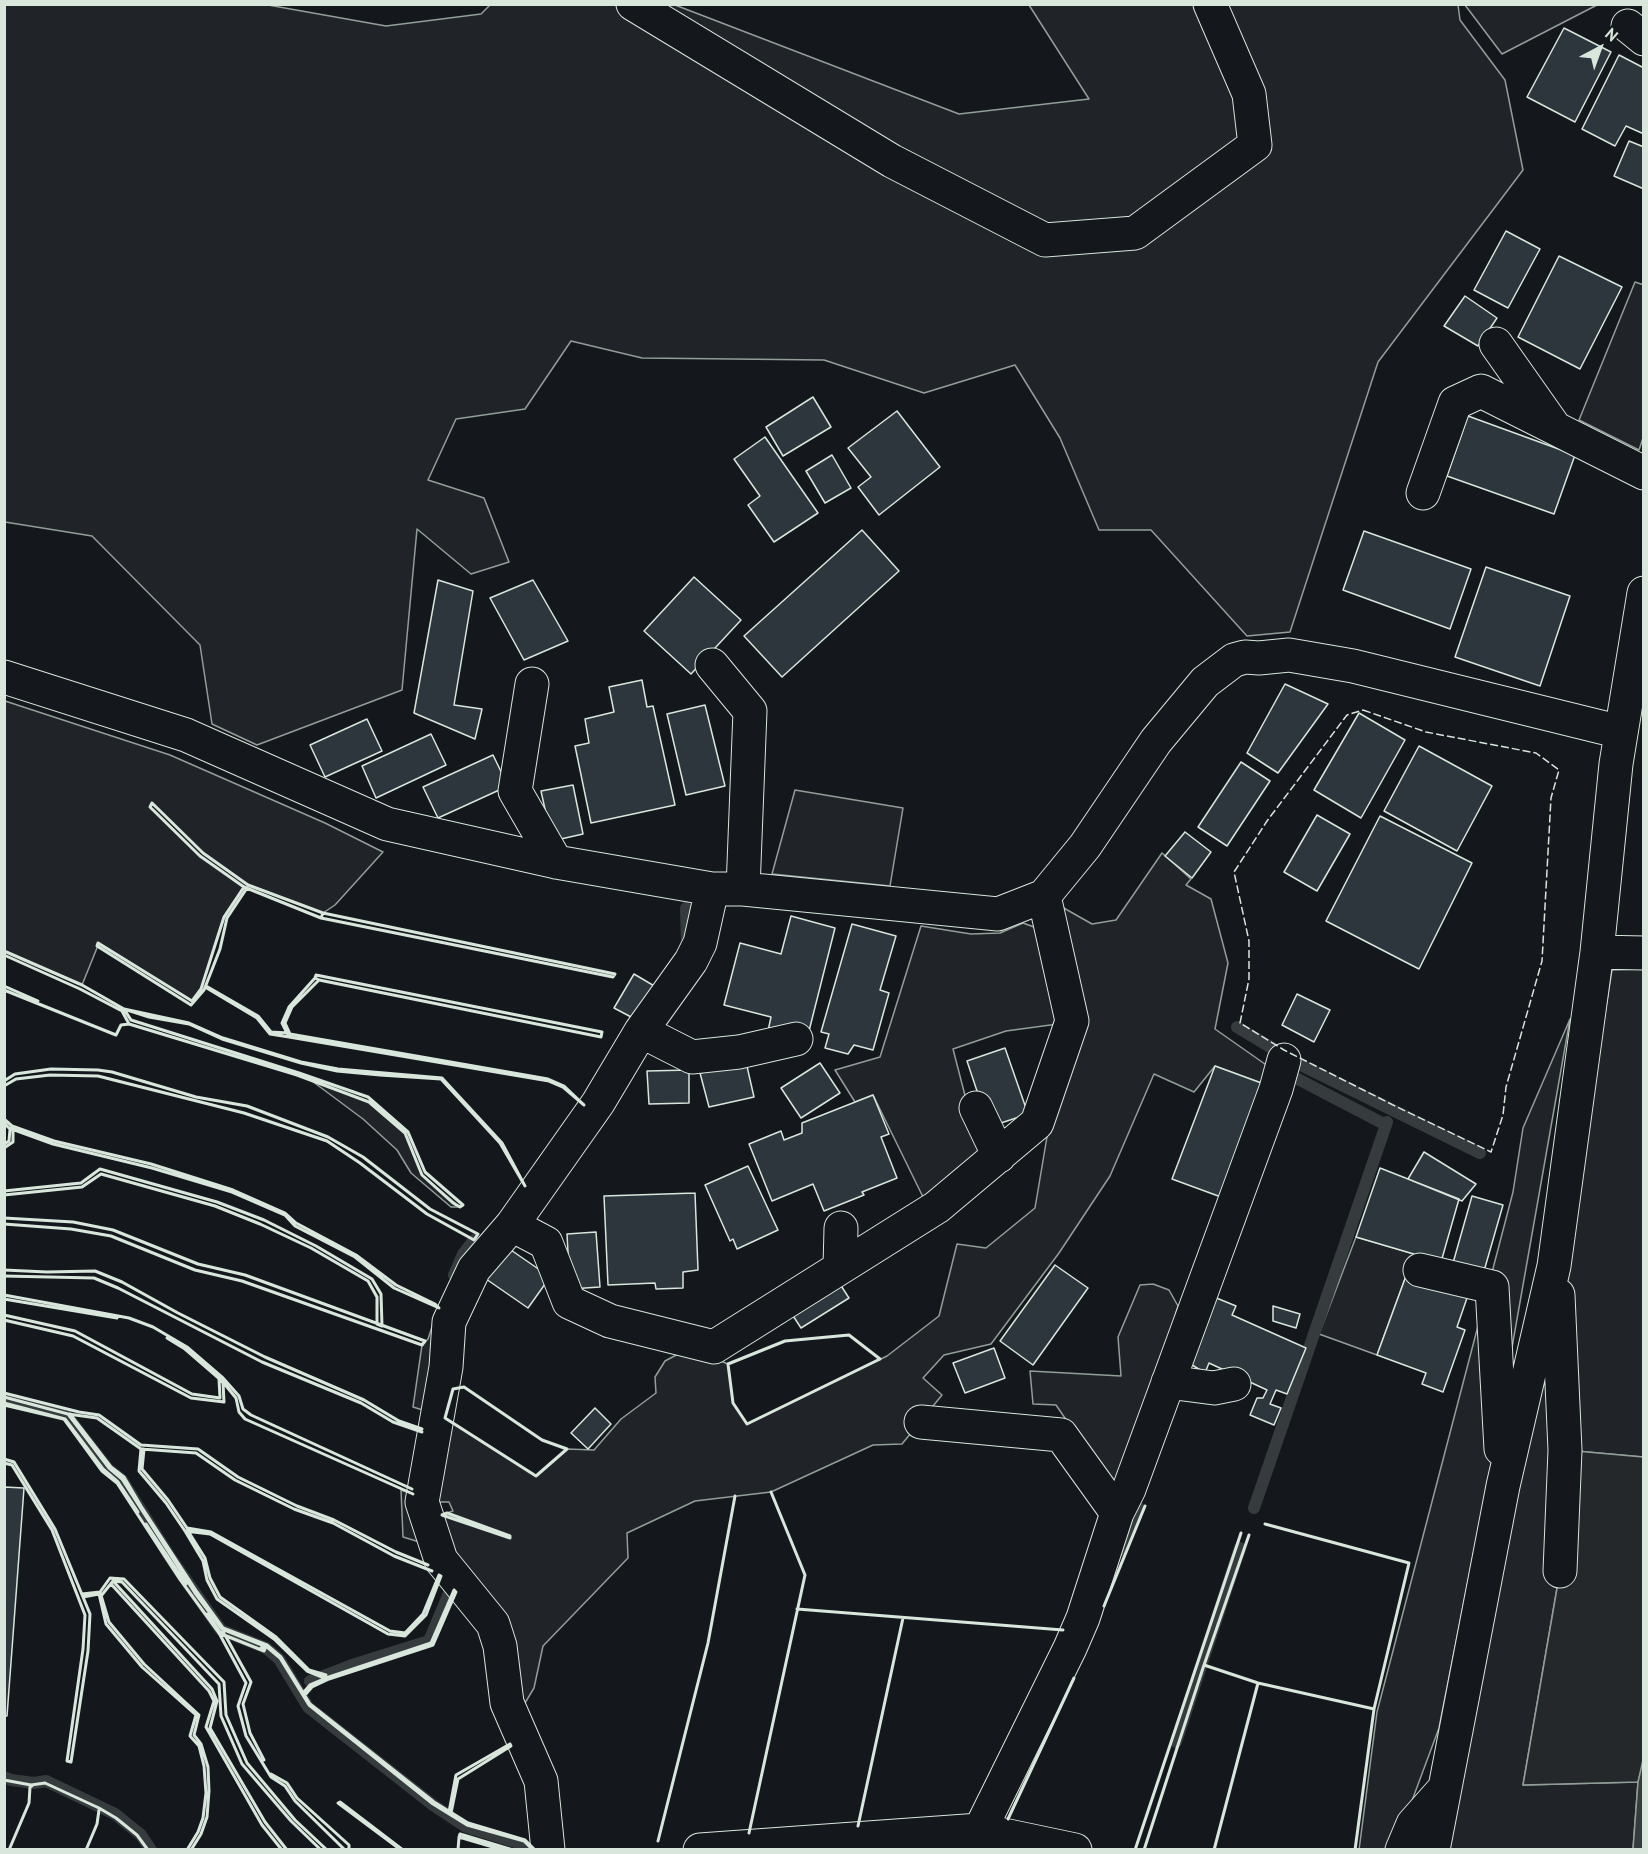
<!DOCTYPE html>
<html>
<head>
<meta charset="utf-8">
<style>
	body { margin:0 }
	#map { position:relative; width:1648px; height:1854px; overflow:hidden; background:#14181c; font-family:"PT Sans",sans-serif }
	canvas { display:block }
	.frame { position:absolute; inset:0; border:6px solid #d8e6dc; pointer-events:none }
	.north { position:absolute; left:1570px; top:18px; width:60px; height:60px; -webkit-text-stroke:4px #14181c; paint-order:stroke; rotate:41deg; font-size:16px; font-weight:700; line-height:24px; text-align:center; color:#d8e6dc }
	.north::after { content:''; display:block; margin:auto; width:21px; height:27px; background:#d8e6dc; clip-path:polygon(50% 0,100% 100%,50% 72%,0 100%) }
</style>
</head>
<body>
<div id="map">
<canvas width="1648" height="1854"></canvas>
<div class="frame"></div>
<div class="north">N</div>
</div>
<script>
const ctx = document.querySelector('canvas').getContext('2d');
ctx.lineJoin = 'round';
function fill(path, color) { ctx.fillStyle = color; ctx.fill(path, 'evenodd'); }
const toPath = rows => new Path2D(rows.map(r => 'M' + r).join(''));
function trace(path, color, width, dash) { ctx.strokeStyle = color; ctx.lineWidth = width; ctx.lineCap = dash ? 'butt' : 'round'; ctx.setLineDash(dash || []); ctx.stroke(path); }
const green = toPath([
	[4,5,268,5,386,26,481,14,490,5,675,5,959,114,1089,99,1029,5,1458,5,1460,20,1505,80,1523,170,1378,362,1290,632,1247,636,1151,530,1099,530,1060,438,1015,365,924,393,824,360,642,358,571,341,525,409,456,419,428,480,484,498,509,562,471,574,417,529,402,690,257,745,212,724,200,645,92,536,5,522,4,5],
	[1465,5,1597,5,1502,54,1465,5],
	[1635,282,1644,285,1644,435,1639,450,1579,420,1635,282],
	[5,701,170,755,325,823,383,852,335,905,323,913,248,885,203,853,152,803,150,807,200,856,244,887,224,917,201,989,192,1001,99,943,82,985,5,951,5,701],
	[795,790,903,808,890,886,772,874,795,790],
	[1162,853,1191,879,1186,885,1211,899,1228,963,1215,1029,1272,1069,1264,1084,1215,1066,1194,1092,1154,1074,1110,1176,1059,1253,991,1344,944,1355,923,1378,942,1395,902,1444,873,1445,771,1492,695,1501,627,1533,628,1558,543,1646,534,1688,519,1713,510,1629,484,1587,449,1550,442,1515,510,1538,510,1536,447,1513,453,1511,449,1502,433,1502,445,1418,536,1476,567,1449,594,1450,621,1419,656,1393,655,1377,665,1361,680,1353,703,1354,728,1364,733,1403,747,1424,887,1356,939,1316,957,1244,986,1248,1035,1208,1049,1125,1084,1024,1062,907,1092,924,1116,920,1162,853],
	[1023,923,1045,931,1058,1024,1006,1031,953,1049,969,1111,988,1153,924,1199,873,1095,855,1102,835,1070,880,1057,921,926,971,934,1000,933,1023,923],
	[1643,969,1643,1457,1565,1450,1560,1571,1523,1785,1638,1782,1633,1849,1402,1850,1445,1787,1564,1272,1612,970,1643,969],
	[1570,1019,1493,1455,1439,1728,1394,1849,1359,1850,1377,1712,1513,1192,1523,1128,1570,1019],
	[312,1081,369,1102,405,1133,422,1175,460,1207,451,1207,411,1173,397,1150,363,1119,312,1081],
	[1356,1237,1414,1254,1377,1355,1319,1334,1356,1237],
	[1153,1284,1169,1290,1178,1306,1123,1487,1110,1484,1056,1405,1033,1404,1030,1371,1121,1376,1118,1337,1140,1285,1153,1284],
	[433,1324,429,1412,413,1407,422,1345,428,1339,433,1324],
	[401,1490,413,1494,426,1544,403,1537,401,1490]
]);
fill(green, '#202428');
trace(green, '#939e99', 1.5);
const parking = toPath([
	[1565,1450,1643,1457,1644,1760,1638,1782,1523,1785,1560,1571,1565,1450]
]);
fill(parking, '#24282b');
trace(parking, '#939e99', 1.5);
const water = toPath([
	[1643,1760,1643,1849,1633,1849,1638,1782,1643,1760]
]);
fill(water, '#363b3e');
trace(water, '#939e99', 1.5);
trace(toPath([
	[686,908,687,943],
	[1237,1027,1297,1063,1480,1153],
	[1288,1085,1292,1076,1386,1125],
	[454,1275,463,1254,474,1240],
	[4,1400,67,1416,108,1469,122,1480,170,1557,221,1630,266,1648,279,1659,308,1707,433,1805,466,1827,522,1844,527,1848],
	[1254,1508,1387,1122],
	[1121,1550,1138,1507],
	[310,1681,352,1665,429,1641,452,1586],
	[1176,1742,1240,1548],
	[4,1777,11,1780,34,1783,46,1781,115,1814,141,1835,151,1850]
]), '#363b3e', 12);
const building = toPath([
	[1564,28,1611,52,1575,122,1527,97,1564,28],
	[1619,55,1644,68,1644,134,1626,126,1615,146,1582,129,1619,55],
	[1629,141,1644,147,1644,189,1614,176,1629,141],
	[1506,231,1540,249,1508,308,1474,290,1506,231],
	[1559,256,1622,287,1580,369,1518,337,1559,256],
	[1465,296,1497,318,1478,346,1444,326,1465,296],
	[813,397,831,427,783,456,766,427,813,397],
	[897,411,940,467,879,515,858,487,871,477,848,448,897,411],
	[1468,416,1575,455,1554,514,1447,476,1468,416],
	[765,437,818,513,774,542,748,505,760,496,734,459,765,437],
	[832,455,851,488,825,503,806,471,832,455],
	[862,530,899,571,782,677,744,636,862,530],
	[1364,531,1471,569,1450,629,1343,590,1364,531],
	[1486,567,1570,596,1540,686,1455,657,1486,567],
	[694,577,741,620,691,674,644,631,694,577],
	[438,580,473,591,454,705,482,709,475,739,414,713,438,580],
	[533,580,568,641,524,660,490,598,533,580],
	[642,680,647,707,653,706,675,805,591,823,575,746,589,743,585,719,614,712,609,687,642,680],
	[1285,684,1328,704,1278,773,1247,753,1285,684],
	[705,705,725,786,686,795,667,714,705,705],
	[1359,713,1405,740,1361,818,1314,790,1359,713],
	[367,719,382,751,325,777,310,745,367,719],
	[431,734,446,765,376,798,362,766,431,734],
	[1419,746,1492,786,1457,851,1384,811,1419,746],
	[493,755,508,786,438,818,423,787,493,755],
	[1241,762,1270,781,1227,846,1198,827,1241,762],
	[573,785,583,834,552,841,541,791,573,785],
	[1317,815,1350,834,1317,891,1284,872,1317,815],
	[1380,816,1472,863,1419,969,1326,921,1380,816],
	[1185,832,1211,852,1192,878,1165,856,1185,832],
	[791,916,835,928,809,1031,768,1031,771,1017,724,1005,740,943,781,954,791,916],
	[852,924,896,936,880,990,889,993,873,1050,854,1045,848,1054,825,1048,829,1034,821,1032,852,924],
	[634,974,656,987,633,1018,614,1008,634,974],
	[1297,994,1330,1010,1314,1042,1282,1025,1297,994],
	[1005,1048,1028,1114,989,1127,967,1061,1005,1048],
	[746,1062,754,1097,709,1107,700,1073,746,1062],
	[820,1063,840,1093,801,1118,781,1088,820,1063],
	[1215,1066,1264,1084,1221,1197,1172,1179,1215,1066],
	[689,1070,689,1103,649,1104,647,1071,689,1070],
	[873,1095,889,1134,881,1137,897,1178,862,1192,864,1195,824,1211,813,1184,772,1201,749,1144,781,1131,784,1140,802,1133,802,1123,873,1095],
	[1424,1152,1476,1184,1462,1201,1408,1179,1424,1152],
	[748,1166,778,1230,737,1249,733,1239,730,1241,705,1185,748,1166],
	[1380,1168,1459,1199,1441,1262,1356,1237,1380,1168],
	[695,1193,698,1270,683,1272,683,1288,656,1289,655,1283,608,1285,604,1196,695,1193],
	[1472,1196,1503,1205,1484,1271,1453,1263,1472,1196],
	[596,1232,600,1287,570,1289,567,1234,596,1232],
	[508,1248,550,1277,528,1308,486,1279,508,1248],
	[1055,1265,1088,1288,1033,1365,1000,1341,1055,1265],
	[1406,1276,1467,1298,1457,1327,1465,1330,1443,1392,1422,1384,1426,1373,1377,1355,1406,1276],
	[836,1278,849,1298,801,1328,788,1308,836,1278],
	[1214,1297,1236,1306,1232,1315,1306,1348,1287,1394,1276,1390,1270,1404,1281,1408,1274,1425,1250,1415,1257,1398,1263,1398,1267,1390,1209,1363,1205,1373,1189,1363,1214,1297],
	[1273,1306,1300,1314,1296,1328,1273,1321,1273,1306],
	[994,1348,1005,1378,965,1393,953,1363,994,1348],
	[595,1408,611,1424,588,1449,571,1433,595,1408],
	[4,1487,24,1488,7,1716,4,1716,4,1487]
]);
fill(building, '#2c363c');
trace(building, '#d8e6dc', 1.5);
const minor = toPath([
	[633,4,892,161,1045,240,1135,233,1255,145,1249,94,1210,4],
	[1628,26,1644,39],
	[1496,344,1553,425],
	[1423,493,1455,403,1481,391,1644,473],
	[712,665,750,711,743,889],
	[4,677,186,735,387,824,556,862,712,889,743,889,998,914,1044,896,1085,846,1156,741,1205,682,1234,660,1245,657,1259,658,1289,655,1353,666,1621,732],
	[532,684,515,791,556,862],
	[712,889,700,943,691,961,641,1031,598,1103,512,1225,546,1243,569,1302,610,1321,714,1347,937,1207,1037,1123,1072,1021,1044,896],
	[1597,952,1644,953],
	[641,1031,692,1057,739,1052,796,1039],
	[976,1108,999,1156],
	[512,1225,474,1269,449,1322,446,1367,422,1502,441,1560,493,1624,500,1646,507,1703,541,1781,548,1850],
	[840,1267,841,1228],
	[1420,1270,1492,1287,1501,1449],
	[1558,1295,1565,1450,1560,1571],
	[1168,1382,1214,1388,1234,1384],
	[921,1422,1061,1435,1117,1513],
	[700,1850,980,1830,1075,1850],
	[975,1850,980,1830,1070,1648,1083,1618,1117,1513,1129,1489,1276,1089,1284,1060],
	[1402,1850,1413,1824,1444,1789],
	[1433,1850,1503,1486,1554,1266,1597,952,1616,764,1644,593]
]);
trace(minor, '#d8e6dc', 35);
trace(minor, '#14181c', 33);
trace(toPath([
	[1363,710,1426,732,1536,753,1559,770,1551,798,1542,961,1506,1087,1503,1115,1491,1152,1397,1107,1284,1050,1240,1023,1249,979,1249,941,1234,872,1267,821,1347,715,1363,710]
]), '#d8e6dc', 1.5, [8, 3]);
trace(toPath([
	[152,803,203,853,248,885,323,913,321,918,244,887,200,856,150,807,152,803],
	[244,887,247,888,227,918,220,949,204,990,191,1005,97,946,98,943,192,1001,201,989,224,917,244,887],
	[323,913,615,974,613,977,321,918,323,913],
	[4,951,82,985,124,1009,131,1020,299,1073,368,1097,408,1132,425,1172,463,1205,460,1207,453,1203,422,1175,405,1133,369,1102,297,1075,129,1024,122,1011,80,989,4,955],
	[316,975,602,1032,601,1037,319,980,315,978,316,975],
	[315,978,319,980,292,1007,285,1023,290,1034,548,1079,564,1086,584,1105,563,1087,549,1081,289,1037,282,1023,289,1007,315,978],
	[4,986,38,1001],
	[206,986,258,1016,271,1032,288,1033,289,1037,270,1034,257,1018,205,987,206,986],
	[4,990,116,1035,121,1025,129,1024],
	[124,1009,189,1023,223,1038,301,1062,338,1069,442,1078,502,1143,525,1186,500,1143,441,1079,380,1075,337,1071,301,1063,222,1039,189,1024,149,1017,124,1009],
	[4,1081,15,1074,51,1069,98,1070,112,1072,196,1097,247,1106,328,1137,363,1157,430,1209,478,1234,474,1240,427,1214,360,1163,327,1141,244,1113,98,1076,50,1075,16,1079,4,1086],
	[4,1119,12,1126,54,1141,151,1164,233,1190,285,1213,296,1223,356,1255,396,1285,435,1304,439,1308,394,1288,355,1257,295,1226,285,1215,232,1192,152,1168,53,1144,9,1128,4,1123],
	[4,1144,9,1141,10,1129],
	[4,1148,13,1142,13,1130],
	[4,1191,81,1183,100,1169,217,1202,264,1220,316,1246,372,1279,381,1294,382,1326,377,1324,377,1297,368,1281,311,1248,260,1224,215,1206,101,1174,82,1187,4,1195],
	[4,1218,73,1222,113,1230,198,1264,245,1275,425,1341,422,1345,242,1281,195,1270,111,1236,71,1229,4,1224],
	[4,1270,47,1272,95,1271,122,1282,178,1313,265,1357,364,1400,399,1421,422,1429],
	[4,1276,94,1278,118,1288,262,1362,361,1403,393,1422,422,1432],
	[4,1295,129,1318,153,1327,187,1347,223,1378,239,1396,243,1409,251,1415,412,1489],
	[4,1299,117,1318],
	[4,1315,75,1331,192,1394,220,1398,219,1379,223,1383,224,1402,191,1398,73,1336,4,1320],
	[849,1335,880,1359,747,1424,733,1403,728,1364,785,1341,849,1335],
	[167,1338,185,1349,222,1381,236,1398,239,1412,245,1419,413,1494],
	[464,1387,542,1440,567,1449,536,1476,445,1418,453,1389,464,1387],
	[4,1393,79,1412,99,1415,141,1445,198,1449,238,1477,297,1506,334,1520,396,1552,428,1565],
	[4,1397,68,1414,97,1418,141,1449,196,1453,235,1480,294,1509,333,1523,394,1556,432,1571],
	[4,1403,65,1419,103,1469,118,1482,138,1512],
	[4,1405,64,1419,102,1471,117,1483,179,1578,219,1633,264,1651,265,1649,261,1648],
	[141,1449,144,1449,142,1469,168,1500,187,1528,211,1532,390,1631,405,1633,423,1614,439,1575,441,1576,426,1615,405,1636,388,1634,210,1534,185,1531,166,1503,139,1471,141,1449],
	[4,1459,14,1462,55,1529,90,1614,88,1651,71,1762,67,1761,83,1649,85,1615,52,1530,12,1465,4,1463],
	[447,1513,510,1536,510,1538,442,1515,447,1513],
	[146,1524,186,1584],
	[185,1531,188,1531,205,1558,210,1578,220,1597,276,1637,309,1670,326,1675,322,1677,307,1671,274,1639,217,1599,207,1580,203,1561,185,1531],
	[454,1590,456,1592,433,1645,329,1679,312,1687,305,1695,303,1693,310,1685,329,1677,431,1643,454,1590],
	[1104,1606,1145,1506],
	[797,1609,1063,1630],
	[207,1614,220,1632,224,1633],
	[219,1633,246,1683,238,1706,246,1736,271,1777,285,1786,295,1801,345,1850],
	[225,1635,251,1682,243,1704,250,1733,264,1760],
	[1204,1665,1258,1683,1374,1709,1409,1563,1265,1524],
	[510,1744,511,1746,458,1779,451,1813,449,1812,456,1775,510,1744],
	[271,1774,287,1783,297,1798,349,1845,349,1850],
	[4,1780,31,1785,45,1783,99,1808,116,1818,137,1835,148,1850],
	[1008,1819,1074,1678],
	[858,1826,903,1618],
	[749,1833,805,1575,771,1492],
	[658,1841,708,1643,735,1496],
	[9,1850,29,1803,30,1787,32,1786],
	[86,1850,97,1824,99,1810],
	[187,1850,198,1832,203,1818,206,1793,204,1766,199,1746,190,1736,196,1715,142,1667,106,1624,99,1594,83,1597,82,1594,100,1592,109,1622,144,1664,199,1715,194,1735,201,1744,208,1767,209,1791,207,1817,201,1834,191,1850],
	[282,1850,262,1825,206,1727,214,1701,209,1691,111,1584,113,1581,212,1689,217,1701,210,1728,265,1822,287,1850],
	[321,1850,291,1821,242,1764,221,1716,219,1684,122,1582,113,1581,101,1596,100,1592,110,1578,124,1579,224,1682,226,1715,247,1763,295,1820,327,1850],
	[401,1850,338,1803,340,1802,403,1850],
	[458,1850,459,1837,460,1837],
	[503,1850,459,1837,460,1834,513,1850],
	[533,1850,524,1841,467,1825,433,1804,309,1705,280,1658,267,1647,222,1629,195,1593,122,1479,109,1468,68,1414,70,1414,111,1467,124,1477,141,1506,197,1592,223,1628,267,1645,281,1657,310,1704,434,1802,468,1823,525,1840,535,1850],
	[1135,1850,1241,1533],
	[1144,1850,1203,1668,1249,1535],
	[1214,1850,1258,1683],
	[1355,1850,1374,1709]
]), '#d8e6dc', 3);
</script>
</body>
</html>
